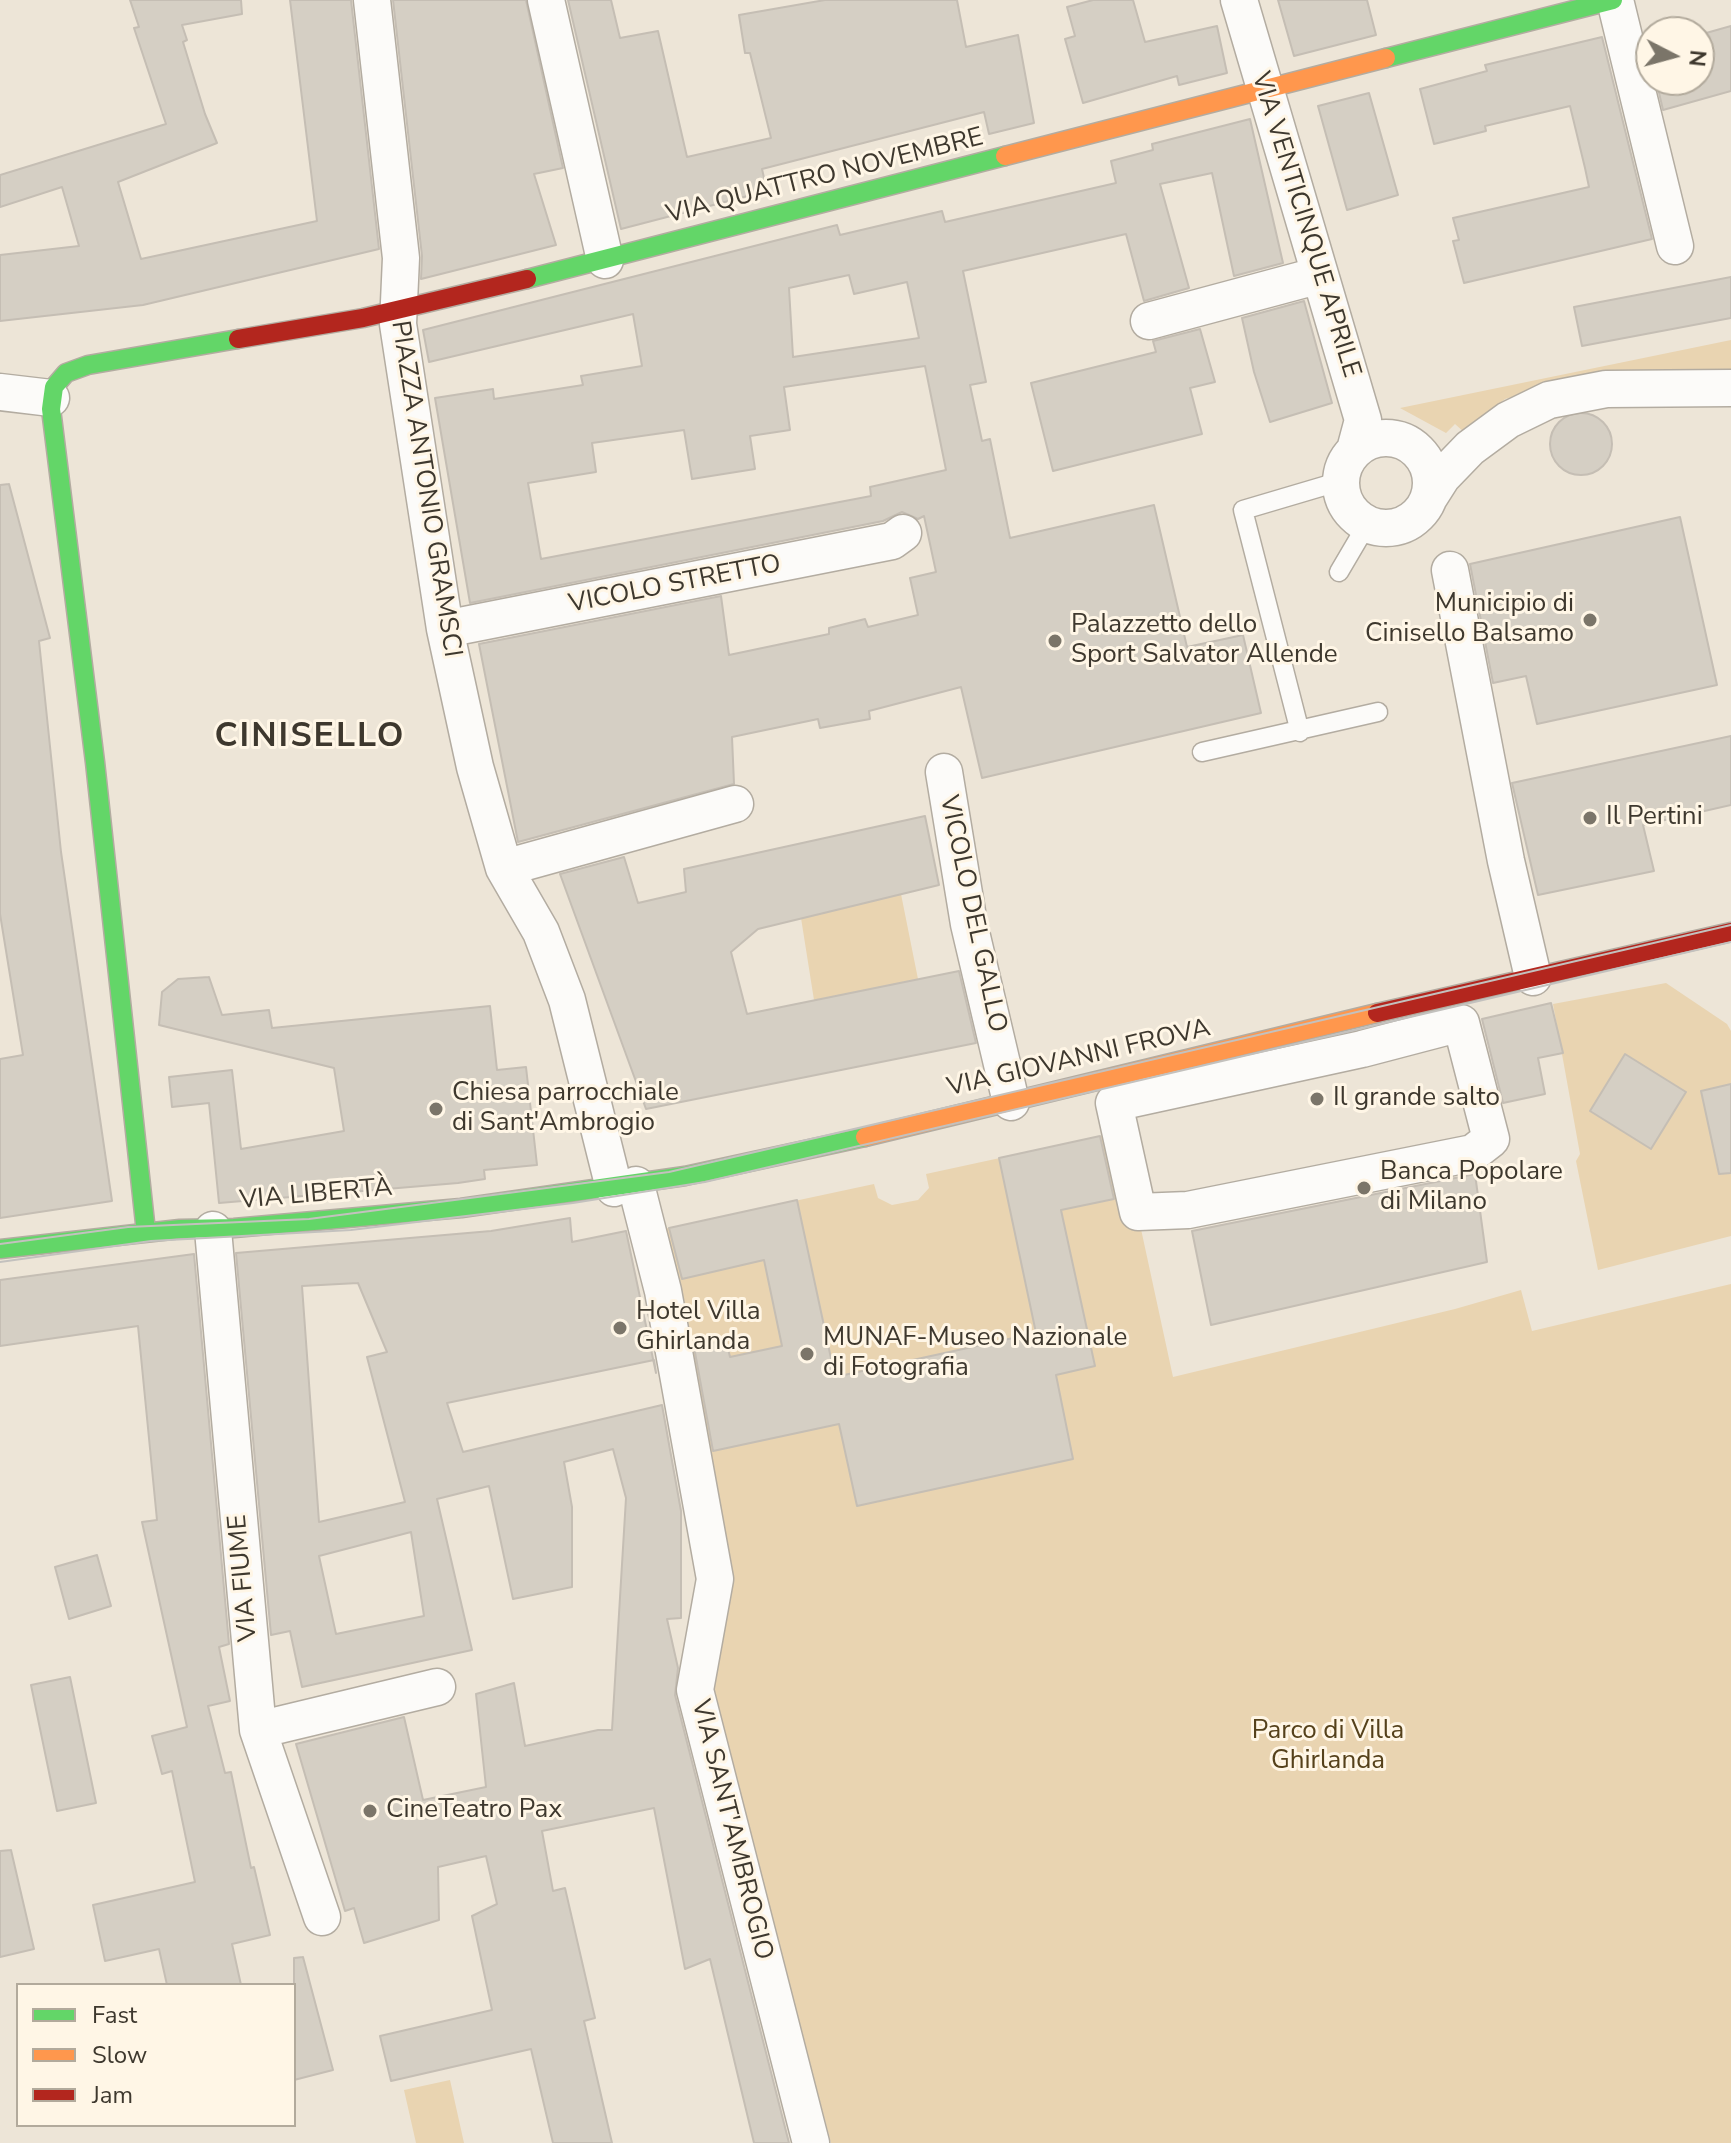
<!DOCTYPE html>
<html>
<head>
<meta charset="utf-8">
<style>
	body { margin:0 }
	#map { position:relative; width:1731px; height:2143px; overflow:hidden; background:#ede5d7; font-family:"Nunito Sans",sans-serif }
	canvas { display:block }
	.legend { position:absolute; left:16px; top:1983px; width:280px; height:144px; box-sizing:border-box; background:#fff6e6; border:2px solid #b2aa9c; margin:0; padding:10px 14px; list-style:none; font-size:24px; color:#3e382e }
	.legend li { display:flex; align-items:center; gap:16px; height:40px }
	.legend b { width:40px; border:2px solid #b2aa9c }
	.north { position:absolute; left:1635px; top:16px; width:80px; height:80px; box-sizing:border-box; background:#fff6e6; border:2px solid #b2aa9c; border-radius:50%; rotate:96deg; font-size:22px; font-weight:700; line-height:32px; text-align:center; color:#3e382e }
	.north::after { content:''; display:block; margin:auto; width:28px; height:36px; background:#7b7569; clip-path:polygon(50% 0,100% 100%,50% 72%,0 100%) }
</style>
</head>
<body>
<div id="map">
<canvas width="1731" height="2143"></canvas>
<ul class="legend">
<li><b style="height:10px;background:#63d668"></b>Fast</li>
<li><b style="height:10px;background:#ff974d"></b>Slow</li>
<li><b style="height:10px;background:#b3261e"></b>Jam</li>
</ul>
<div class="north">N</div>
</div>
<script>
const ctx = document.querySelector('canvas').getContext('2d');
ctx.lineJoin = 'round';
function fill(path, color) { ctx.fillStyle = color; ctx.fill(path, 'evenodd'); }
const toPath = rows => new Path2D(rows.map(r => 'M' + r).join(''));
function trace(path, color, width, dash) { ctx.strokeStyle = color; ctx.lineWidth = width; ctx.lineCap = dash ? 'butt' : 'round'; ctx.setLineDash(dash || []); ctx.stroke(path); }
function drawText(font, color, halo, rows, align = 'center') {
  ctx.font = font + ' "Nunito Sans",sans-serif'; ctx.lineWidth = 6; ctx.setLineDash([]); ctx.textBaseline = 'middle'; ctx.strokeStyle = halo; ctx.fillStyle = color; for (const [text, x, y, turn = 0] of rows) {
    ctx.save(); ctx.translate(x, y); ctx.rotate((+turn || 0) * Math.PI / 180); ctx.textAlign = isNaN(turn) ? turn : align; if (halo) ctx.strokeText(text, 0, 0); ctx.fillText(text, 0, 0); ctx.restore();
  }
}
fill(toPath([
	[1731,340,1731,370,1654,371,1567,381,1505,399,1465,433,1455,424,1446,433,1400,408],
	[901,894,918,979,814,1000,801,918],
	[1666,983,1727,1024,1731,1031,1731,1236,1598,1270,1576,1161,1580,1154,1553,1004],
	[1120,1132,1173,1377,1455,1309,1521,1290,1532,1331,1731,1284,1731,2143,831,2143,710,1685,659,1230,874,1184,878,1198,892,1205,918,1200,929,1188,926,1174],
	[450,2080,464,2143,416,2143,404,2090]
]), '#e9d4b1');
const building = toPath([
	[130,0,241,0,242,14,182,25,187,40,183,42,205,114,217,143,118,182,141,259,317,221,290,0,351,0,379,249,143,305,0,321,0,255,79,246,62,187,0,207,0,175,166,124,134,28,139,27,130,0],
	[393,0,526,0,563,168,534,174,556,245,421,279,422,256,393,0],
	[568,0,611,0,620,38,658,31,687,157,771,138,750,53,745,53,739,15,825,0,957,0,966,47,1018,35,1034,123,989,134,984,112,762,169,767,191,621,229,568,0],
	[1093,0,1133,0,1145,42,1217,26,1227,73,1179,85,1177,76,1083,103,1065,39,1075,36,1067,7,1093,0],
	[1278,0,1367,0,1376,35,1294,56,1278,0],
	[1731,26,1731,91,1663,110,1656,80,1699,80,1699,35,1731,26],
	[1602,37,1652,239,1464,283,1453,241,1459,240,1453,218,1589,187,1585,168,1570,106,1485,126,1486,131,1434,144,1420,89,1487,71,1485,65,1602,37],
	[1369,93,1398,195,1347,210,1318,106,1369,93],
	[1250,119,1283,263,1234,276,1212,173,1160,184,1189,288,1144,301,1126,234,963,271,986,382,970,385,982,441,990,439,1010,538,1154,505,1187,647,1243,635,1261,713,982,778,961,687,869,711,870,719,820,728,818,719,732,737,734,784,518,842,479,644,721,596,729,655,829,634,829,628,865,619,868,627,918,615,910,578,936,572,924,516,918,519,902,512,883,521,470,603,435,398,493,389,494,399,583,385,581,376,642,366,633,314,429,362,423,330,837,225,840,235,942,211,945,222,1116,183,1111,161,1153,150,1152,144,1250,119],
	[849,275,854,294,907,282,919,338,793,357,789,288,849,275],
	[925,366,946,470,870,487,871,496,541,559,528,483,596,472,592,443,684,430,692,479,755,469,750,436,790,430,784,387,925,366],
	[1731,277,1731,318,1582,346,1574,307,1731,277],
	[1304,301,1332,403,1270,422,1254,372,1242,318,1304,301],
	[1200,329,1215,382,1190,388,1202,434,1053,471,1031,383,1156,352,1153,341,1200,329],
	'1550 444a31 31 0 1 1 62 0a31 31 0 1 1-62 0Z',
	[9,484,50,638,39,641,61,852,112,1201,0,1218,0,1059,23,1055,0,914,0,485,9,484],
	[1680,517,1717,685,1537,724,1526,676,1493,683,1470,564,1680,517],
	[1731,736,1731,805,1643,825,1654,871,1538,895,1512,783,1731,736],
	[925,816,939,885,758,929,731,952,747,1014,959,971,976,1043,646,1109,560,874,624,857,638,903,686,892,684,869,925,816],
	[209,977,222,1015,269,1010,272,1028,490,1006,497,1070,526,1067,537,1165,484,1170,485,1179,458,1183,219,1203,209,1103,172,1107,169,1077,232,1070,241,1149,344,1131,334,1068,159,1025,162,992,178,979,209,977],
	[1551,1003,1563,1053,1538,1058,1545,1094,1503,1103,1482,1019,1551,1003],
	[1625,1054,1686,1092,1651,1149,1590,1111,1625,1054],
	[1731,1084,1731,1173,1719,1174,1701,1091,1731,1084],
	[1100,1136,1114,1199,1061,1210,1095,1366,1056,1375,1073,1459,857,1506,839,1424,713,1451,694,1347,726,1340,730,1357,782,1346,764,1260,682,1279,669,1228,797,1200,835,1377,1036,1333,999,1158,1100,1136],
	[1475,1174,1487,1262,1211,1325,1192,1231,1475,1174],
	[570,1218,572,1242,626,1231,656,1373,654,1360,447,1403,463,1452,662,1405,681,1511,681,1618,667,1619,678,1668,675,1695,789,2143,754,2143,710,1959,685,1969,654,1808,542,1831,553,1891,565,1888,595,2018,584,2021,612,2143,553,2143,531,2049,391,2081,380,2036,492,2010,472,1916,497,1904,486,1856,438,1867,439,1920,364,1943,354,1908,345,1911,296,1744,404,1717,423,1800,486,1787,476,1694,514,1683,525,1746,598,1730,612,1730,626,1498,613,1449,564,1462,572,1507,572,1587,513,1599,489,1486,437,1499,472,1650,302,1687,290,1631,271,1635,236,1253,491,1231,570,1218],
	[358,1283,387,1352,367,1357,405,1502,319,1522,302,1286,358,1283],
	[411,1532,424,1616,336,1634,319,1556,411,1532],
	[194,1254,229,1644,219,1647,230,1701,208,1706,225,1773,231,1772,251,1868,254,1867,270,1935,232,1944,241,1985,167,1985,159,1949,105,1961,93,1905,195,1882,172,1771,162,1774,152,1736,187,1727,142,1522,157,1520,138,1326,0,1346,0,1280,194,1254],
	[97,1555,111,1606,69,1619,55,1567,97,1555],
	[70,1677,96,1803,57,1811,31,1685,70,1677],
	[11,1850,34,1949,0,1957,0,1851,11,1850],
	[303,1957,333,2070,294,2080,294,1958,303,1957]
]);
fill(building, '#d5cfc4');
trace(building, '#c5beb4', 2);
const lane = toPath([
	[1339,572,1359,538,1372,526],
	[1300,732,1243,510,1341,481],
	[1202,752,1378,712]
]);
const street = toPath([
	[372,0,401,258,398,324,445,629,475,767,504,868,541,932,567,1000,614,1188],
	[546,0,605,260],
	[1239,0,1363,420,1355,450],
	[1615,0,1675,246],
	[1149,321,1320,275],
	[0,392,51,398],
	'1341 483a45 45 0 1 1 90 0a45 45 0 1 1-90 0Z',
	[1428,499,1442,477,1470,448,1508,420,1549,400,1606,389,1731,388],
	[1450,570,1506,861,1533,977],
	[445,629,892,541,903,533],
	[944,772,969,924,1011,1102],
	[504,868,735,804],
	[1461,1023,1491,1139,1473,1153,1188,1210,1138,1212,1114,1103,1362,1049,1461,1023],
	[636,1185,663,1291,715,1579,695,1690,811,2143],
	[213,1230,258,1730,322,1917],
	[258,1730,437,1687]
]);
const fast = toPath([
	[1386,58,1613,0],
	[527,279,1005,156],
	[146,1232,95,762,51,409,54,387,66,373,88,365,238,339],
	[0,1249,180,1229,234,1228,461,1208,685,1176,865,1137]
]);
const slow = toPath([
	[1005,156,1386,58],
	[865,1137,1377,1013]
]);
const jam = toPath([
	[238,339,363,318,527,279],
	[1377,1013,1731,932]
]);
trace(lane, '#b3aca1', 21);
trace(street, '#b3aca1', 39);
trace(fast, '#b3aca1', 21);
trace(slow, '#b3aca1', 21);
trace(jam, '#b3aca1', 21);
trace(lane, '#fcfbf9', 18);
trace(street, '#fcfbf9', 36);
trace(fast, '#63d668', 18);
trace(slow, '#ff974d', 18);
trace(jam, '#b3261e', 18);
trace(toPath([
	[0,1244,128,1227,309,1219,669,1172,1731,925],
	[0,1262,151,1241,351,1230,573,1203,705,1182,1731,942]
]), '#c3c1be', 2);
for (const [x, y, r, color] of [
	[1590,620,8,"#7b7569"],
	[1055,641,8,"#7b7569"],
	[1590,818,8,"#7b7569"],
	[1317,1099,8,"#7b7569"],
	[436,1109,8,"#7b7569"],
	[1364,1188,8,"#7b7569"],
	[620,1328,8,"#7b7569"],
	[807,1354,8,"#7b7569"],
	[370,1811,8,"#7b7569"]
]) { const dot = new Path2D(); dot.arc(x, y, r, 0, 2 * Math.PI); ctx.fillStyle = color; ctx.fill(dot); trace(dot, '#fff6e6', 3); }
drawText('26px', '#3e382e', '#fff6e6', [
	["VIA QUATTRO NOVEMBRE",825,177,-14],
	["VIA VENTICINQUE APRILE",1305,225,73],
	["PIAZZA ANTONIO GRAMSCI",425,489,81],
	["VICOLO STRETTO",675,585,-11],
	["VICOLO DEL GALLO",972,914,78],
	["VIA GIOVANNI FROVA",1079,1059,-13],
	["VIA LIBERTÀ",316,1195,-5],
	["VIA FIUME",244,1578,-95],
	["VIA SANT'AMBROGIO",731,1830,76]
]);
drawText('26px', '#3e382e', '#fff6e6', [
	["Municipio di",1574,605,"right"],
	["Cinisello Balsamo",1574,635,"right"],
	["Palazzetto dello",1071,626],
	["Sport Salvator Allende",1071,656],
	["Il Pertini",1606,818],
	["Chiesa parrocchiale",452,1094],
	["di Sant'Ambrogio",452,1124],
	["Il grande salto",1333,1099],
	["Banca Popolare",1380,1173],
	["di Milano",1380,1203],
	["Hotel Villa",636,1313],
	["Ghirlanda",636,1343],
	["MUNAF-Museo Nazionale",823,1339],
	["di Fotografia",823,1369],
	["CineTeatro Pax",386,1811]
], 'left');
drawText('26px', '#55411b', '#fff6e6', [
	["Parco di Villa",1328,1732],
	["Ghirlanda",1328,1762]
]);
ctx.letterSpacing = '2px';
drawText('bold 34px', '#3e382e', '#fff6e6', [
	["CINISELLO",310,738]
]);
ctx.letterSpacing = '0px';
</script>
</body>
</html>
